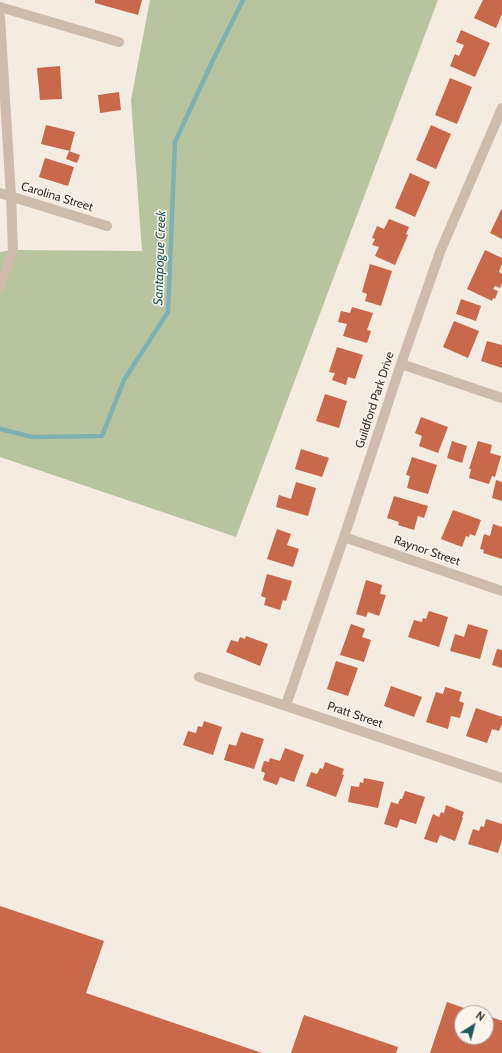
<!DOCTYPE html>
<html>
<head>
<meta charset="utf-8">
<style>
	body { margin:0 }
	#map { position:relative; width:502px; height:1053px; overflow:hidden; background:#f4ebe1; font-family:Cabin,sans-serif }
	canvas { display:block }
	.north { position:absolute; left:454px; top:1005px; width:40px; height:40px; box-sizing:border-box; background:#fbf5ee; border:1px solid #aea6a0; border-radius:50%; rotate:36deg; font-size:11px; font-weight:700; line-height:16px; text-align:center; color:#3b302b }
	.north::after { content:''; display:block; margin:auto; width:14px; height:18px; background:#1f5a5e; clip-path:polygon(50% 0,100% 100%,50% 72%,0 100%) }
</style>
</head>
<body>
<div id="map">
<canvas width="502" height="1053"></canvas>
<div class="north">N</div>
</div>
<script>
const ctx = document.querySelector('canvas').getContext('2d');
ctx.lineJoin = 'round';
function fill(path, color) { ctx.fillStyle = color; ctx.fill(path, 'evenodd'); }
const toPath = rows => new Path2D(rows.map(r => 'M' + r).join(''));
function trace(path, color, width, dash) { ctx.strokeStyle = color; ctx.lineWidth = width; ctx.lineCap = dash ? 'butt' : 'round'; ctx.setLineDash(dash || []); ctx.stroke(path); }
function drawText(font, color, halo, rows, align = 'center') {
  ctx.font = font + ' Cabin,sans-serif'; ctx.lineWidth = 3; ctx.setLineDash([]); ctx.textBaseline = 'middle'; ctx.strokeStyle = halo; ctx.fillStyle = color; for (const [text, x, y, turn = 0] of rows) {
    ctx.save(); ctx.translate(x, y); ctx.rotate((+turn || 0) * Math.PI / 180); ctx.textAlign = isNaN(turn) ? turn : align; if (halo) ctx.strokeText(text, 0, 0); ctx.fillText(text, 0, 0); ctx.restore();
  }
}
fill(toPath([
	[150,0,438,0,236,537,0,457,0,252,13,250,142,251,131,100]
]), '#b8c4a0');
trace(toPath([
	[0,429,32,437,102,436,124,380,168,312,175,142,213,60,243,0]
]), '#7fb0b2', 4.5);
fill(toPath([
	[95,0,142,0,138,15,95,3],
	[483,0,502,0,502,14,496,28,474,18],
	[461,30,490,43,475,77,450,66,455,54,459,56,464,45,456,42],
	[60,66,62,99,40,100,37,68],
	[450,78,472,87,457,124,435,115],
	[119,92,121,110,100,113,98,95],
	[46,125,75,132,70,151,41,144],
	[431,125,451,134,436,169,416,160],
	[69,151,80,155,77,163,66,159],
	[45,158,74,167,68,186,39,177],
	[410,173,430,182,415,217,395,208],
	[502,208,502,239,490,233],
	[389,219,409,227,406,234,408,235,395,265,375,256,379,247,372,245,375,239,372,238,377,226,384,229],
	[485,250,502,258,502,264,499,272,502,274,502,283,500,288,495,286,493,289,498,291,495,299,493,298,492,301,467,289],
	[370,264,392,271,381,306,365,301,367,294,362,292],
	[461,299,481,306,476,321,456,314],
	[352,307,373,313,367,330,371,331,367,343,343,336,347,324,338,322,341,311,350,313],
	[454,321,479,331,468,358,443,347],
	[487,341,502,345,502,368,481,361],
	[337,347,363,355,355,379,348,377,346,385,332,380,335,373,329,372],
	[325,394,347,401,339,428,316,421],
	[421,417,448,427,438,453,419,446,422,436,415,433],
	[452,441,467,446,462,463,447,458],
	[478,441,492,445,490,453,501,456,495,477,492,476,489,484,469,478,471,469,469,469],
	[301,449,329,458,322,477,295,469],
	[412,457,437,465,428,494,407,488,410,476,406,475],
	[496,480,502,482,502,501,492,498],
	[296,482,316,488,308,516,276,507,279,495,291,499],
	[394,496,428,506,424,518,418,516,414,530,398,525,399,522,387,518],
	[453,510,481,520,475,536,470,534,469,537,466,536,462,547,441,539],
	[493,524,502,527,502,559,483,553,484,550,480,549,484,534,490,536],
	[277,529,291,534,287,545,299,549,293,567,267,559],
	[267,574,292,581,286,601,283,600,280,610,264,605,266,598,261,596],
	[366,580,382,585,380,594,386,595,379,616,368,612,366,617,356,614],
	[429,611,448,617,439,647,408,637,414,620,422,622,423,618,426,619],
	[351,624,365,629,362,637,371,640,364,662,340,655],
	[468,624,488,630,480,659,450,651,455,634,464,637],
	[246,636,268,644,260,666,226,652,231,640,238,642,240,637,245,639],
	[497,649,502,650,502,668,492,665],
	[336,661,358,668,348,696,327,689],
	[391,686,422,697,414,717,384,706],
	[445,687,462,692,459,701,464,703,460,718,451,716,448,729,426,722,436,692,443,694],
	[476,708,502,717,502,724,499,731,492,729,487,743,466,736],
	[204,721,222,727,213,755,183,745,188,731,196,733,198,726,202,727],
	[241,732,264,739,254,769,224,760,229,744,236,746],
	[285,748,304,755,294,782,280,777,277,785,263,780,265,773,261,771,264,761,269,762,270,758,280,761],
	[325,762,344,769,342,774,344,775,336,797,306,786,311,772,317,774,320,768,323,769],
	[364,778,384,782,378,808,348,802,351,786,359,787,360,782,363,783],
	[405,791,425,797,416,824,400,819,397,828,384,824,391,802,398,804,400,799,402,799],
	[446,805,464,812,462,817,463,818,455,841,440,835,437,843,424,839,433,814,439,817,441,812,444,813],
	[486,819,502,824,502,840,498,853,468,844,473,829,479,831,481,826,484,827],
	[0,906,104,941,86,993,262,1053,0,1053],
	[447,1002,478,1013,462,1013,462,1037,486,1037,486,1015,502,1021,502,1053,430,1053],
	[304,1015,398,1047,396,1053,291,1053]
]), '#c8694b');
trace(toPath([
	[0,7,119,42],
	[0,193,107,226],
	[401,364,502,398],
	[344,537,502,591],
	[199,677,502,778],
	[286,705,344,537,401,364,440,252,502,108]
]), '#cdbbac', 10);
trace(toPath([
	[0,17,11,196,13,250,0,287]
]), '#cdbbac', 10);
drawText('12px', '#3b302b', '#fbf5ee', [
	["Carolina Street",57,197,17],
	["Guildford Park Drive",375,400,-72],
	["Raynor Street",427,551,19],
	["Pratt Street",355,715,19]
]);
drawText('italic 13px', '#1f5a5e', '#fbf5ee', [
	["Santapogue Creek",160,258,-88]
]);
</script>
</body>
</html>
